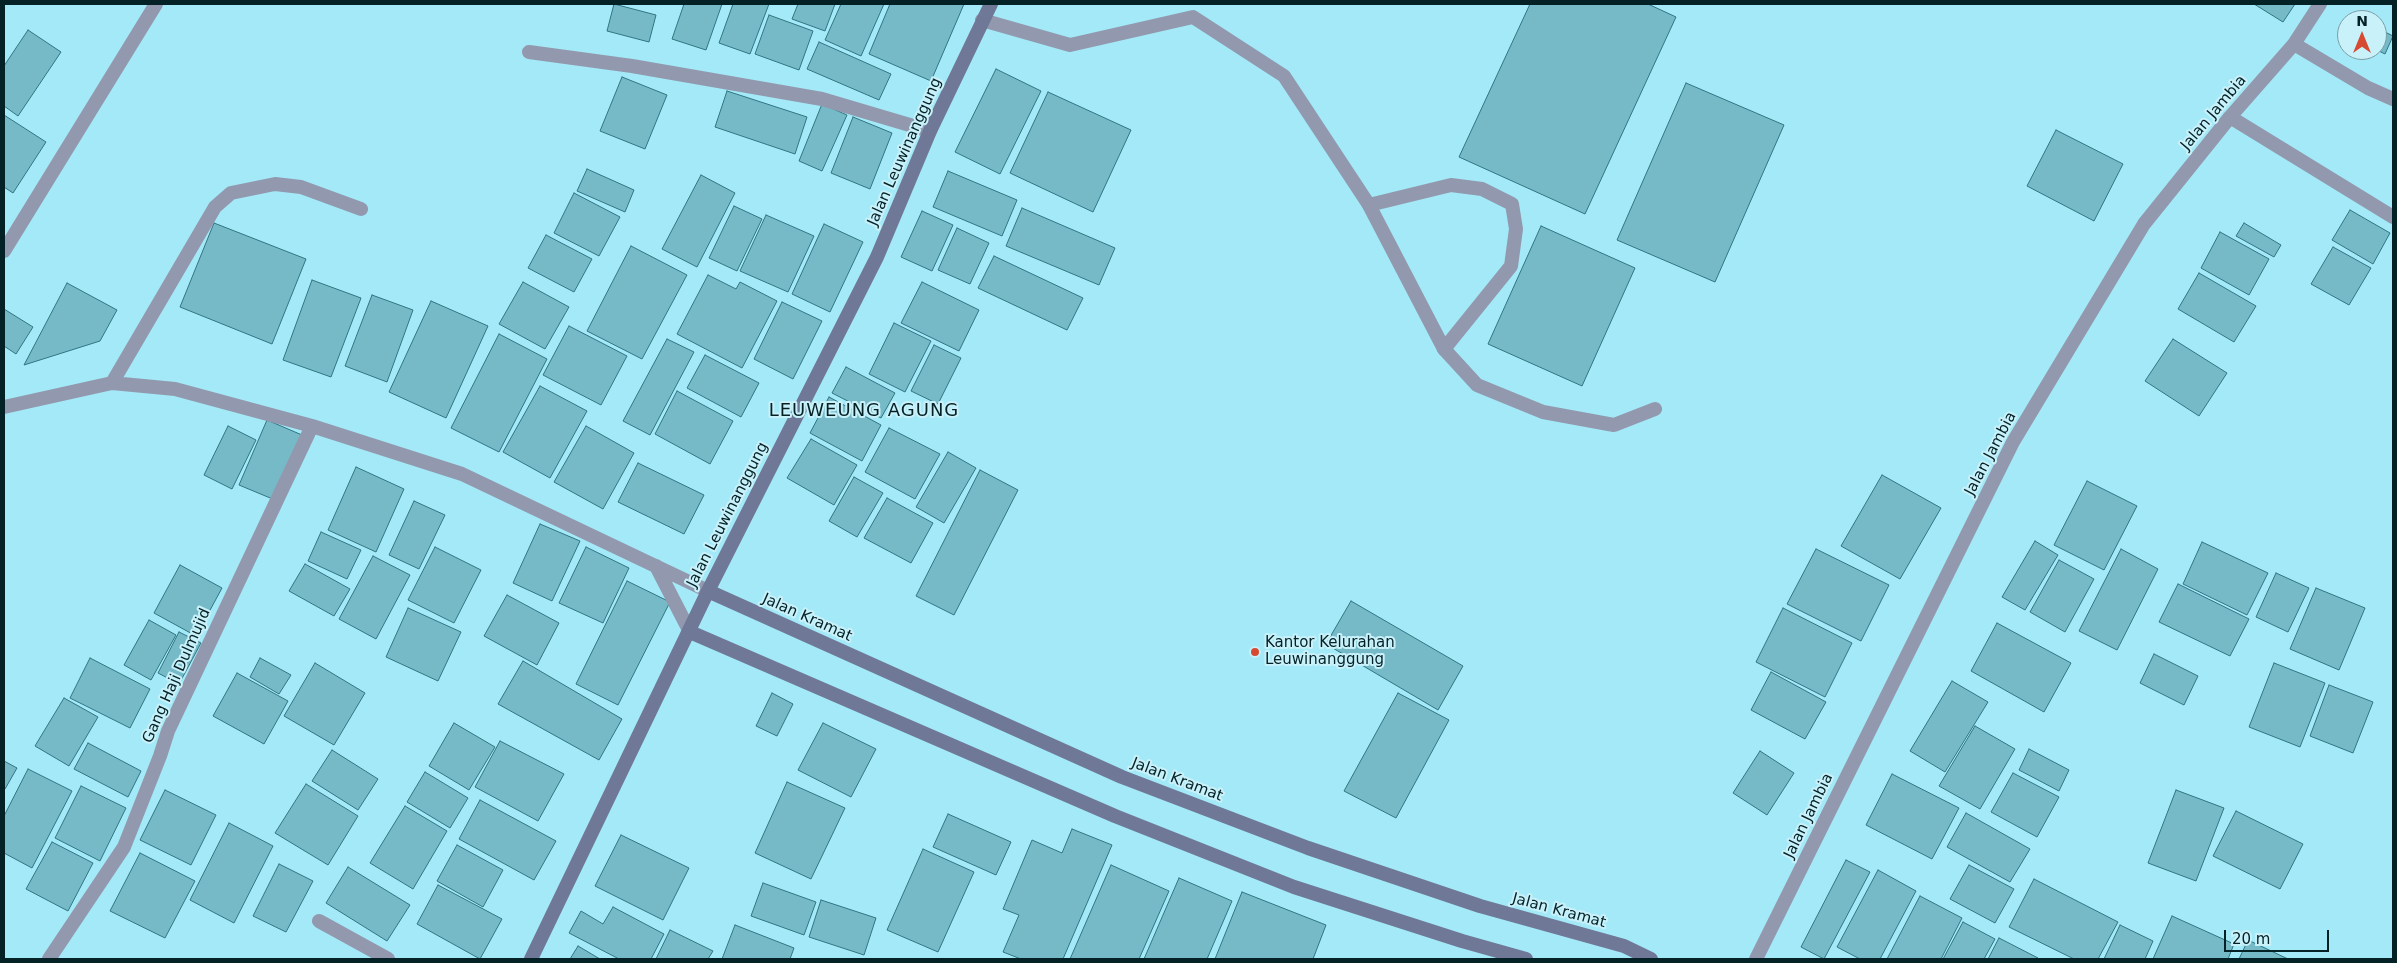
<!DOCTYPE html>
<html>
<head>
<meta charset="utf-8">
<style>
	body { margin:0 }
	#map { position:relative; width:2397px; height:963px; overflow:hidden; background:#a4e9f7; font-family:"DejaVu Sans",sans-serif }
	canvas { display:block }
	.frame { position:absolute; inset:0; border:5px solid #042126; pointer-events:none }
	.north { position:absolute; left:2337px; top:10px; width:50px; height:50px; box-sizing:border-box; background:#c9f1fa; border:1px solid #7a9ea5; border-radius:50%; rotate:0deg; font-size:14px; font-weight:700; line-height:20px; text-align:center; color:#042126 }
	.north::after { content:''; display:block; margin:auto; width:18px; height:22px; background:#d64a32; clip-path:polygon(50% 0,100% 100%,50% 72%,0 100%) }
	.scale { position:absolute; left:2224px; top:930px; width:105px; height:22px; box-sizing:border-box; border:2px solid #042126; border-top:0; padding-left:6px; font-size:15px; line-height:18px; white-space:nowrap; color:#042126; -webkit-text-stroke:4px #c9f1fa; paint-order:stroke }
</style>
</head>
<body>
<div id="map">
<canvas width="2397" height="963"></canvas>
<div class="frame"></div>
<div class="north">N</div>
<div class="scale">20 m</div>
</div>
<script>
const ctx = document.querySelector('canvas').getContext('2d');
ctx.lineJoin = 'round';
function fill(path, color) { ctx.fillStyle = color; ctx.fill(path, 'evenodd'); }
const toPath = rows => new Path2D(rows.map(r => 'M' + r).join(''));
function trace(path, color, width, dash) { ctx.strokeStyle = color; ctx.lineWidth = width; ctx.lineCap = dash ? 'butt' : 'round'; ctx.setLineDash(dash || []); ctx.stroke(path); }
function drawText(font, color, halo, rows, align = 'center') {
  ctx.font = font + ' "DejaVu Sans",sans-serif'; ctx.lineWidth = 4; ctx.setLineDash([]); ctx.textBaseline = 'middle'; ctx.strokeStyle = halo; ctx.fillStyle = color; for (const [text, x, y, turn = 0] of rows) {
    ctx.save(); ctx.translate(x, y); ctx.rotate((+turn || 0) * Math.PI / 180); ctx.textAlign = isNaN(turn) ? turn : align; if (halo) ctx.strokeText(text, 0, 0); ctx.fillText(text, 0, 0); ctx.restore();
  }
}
const building = toPath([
	[614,4,656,15,649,42,607,31,614,4],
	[684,4,722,4,706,50,672,39,684,4],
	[733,4,769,4,750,54,719,43,733,4],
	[798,4,835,4,825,31,792,19,798,4],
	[841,4,884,4,861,56,825,40,841,4],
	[890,4,964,4,931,81,869,54,890,4],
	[1530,4,1648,4,1676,17,1585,214,1459,157,1530,4],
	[2254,4,2295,4,2283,22,2254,4],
	[769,15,813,31,799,70,755,54,769,15],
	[2377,28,2393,36,2385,54,2377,50,2377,28],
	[28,30,61,52,18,116,4,106,4,66,28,30],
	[819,42,891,74,879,100,807,69,819,42],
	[996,69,1041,91,1000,174,955,152,996,69],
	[622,77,667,95,645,149,600,131,622,77],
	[1686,83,1784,125,1715,282,1617,240,1686,83],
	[727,91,807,117,795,154,715,127,727,91],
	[1048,92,1131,130,1093,212,1010,173,1048,92],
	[822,104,847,115,822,171,799,161,822,104],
	[4,115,46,142,13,193,4,187,4,115],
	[853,117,892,133,870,189,831,173,853,117],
	[2056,130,2123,164,2094,221,2027,186,2056,130],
	[587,169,634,190,625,212,577,191,587,169],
	[948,171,1017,200,1002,236,933,207,948,171],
	[701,175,735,193,697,267,662,249,701,175],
	[574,193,620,217,599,256,554,233,574,193],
	[734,206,762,219,737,271,709,258,734,206],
	[1022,208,1115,248,1099,285,1006,246,1022,208],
	[2350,210,2390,233,2373,264,2332,240,2350,210],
	[922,211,953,225,932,271,901,257,922,211],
	[766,215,814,236,788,292,740,271,766,215],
	[214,223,306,259,272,344,180,307,214,223],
	[2244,223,2281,245,2274,257,2236,236,2244,223],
	[824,224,863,242,830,312,792,294,824,224],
	[1541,226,1635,268,1582,386,1488,344,1541,226],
	[957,228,989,243,970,284,938,270,957,228],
	[2220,232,2269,259,2249,295,2201,268,2220,232],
	[546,235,592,259,574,292,528,268,546,235],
	[631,246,687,275,642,359,587,331,631,246],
	[2333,247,2371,268,2349,305,2311,284,2333,247],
	[994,256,1083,298,1067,330,978,288,994,256],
	[2199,273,2256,306,2234,342,2178,309,2199,273],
	[708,275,736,289,740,282,777,301,742,368,677,334,708,275],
	[312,280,361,298,331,377,283,360,312,280],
	[523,282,569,307,545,349,499,324,523,282],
	[922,282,979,310,959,351,901,323,922,282],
	[67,283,117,310,100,341,24,365,67,283],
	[372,295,413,310,387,382,345,366,372,295],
	[431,301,488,326,446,418,389,392,431,301],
	[782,302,822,321,793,379,754,359,782,302],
	[4,309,33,327,16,354,4,346,4,309],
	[894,323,931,341,905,392,869,374,894,323],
	[569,326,627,356,601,405,543,375,569,326],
	[499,334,547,359,499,452,451,428,499,334],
	[667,339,694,352,650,435,623,421,667,339],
	[2173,339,2227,373,2199,416,2145,381,2173,339],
	[934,345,961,358,938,404,911,391,934,345],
	[705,355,759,383,741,417,687,388,705,355],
	[846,367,895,393,881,418,832,393,846,367],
	[540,386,587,411,550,478,503,452,540,386],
	[677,391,733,421,710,464,655,434,677,391],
	[829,397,881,425,862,461,810,433,829,397],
	[267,420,302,435,275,500,239,485,267,420],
	[228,426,256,440,232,489,204,475,228,426],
	[586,426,634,453,603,509,554,482,586,426],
	[889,428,940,454,915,499,865,472,889,428],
	[811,439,857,465,834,505,787,478,811,439],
	[948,452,976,468,944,523,916,507,948,452],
	[638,463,704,495,684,534,618,502,638,463],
	[356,467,404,489,376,552,328,530,356,467],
	[980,470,1018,490,954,615,916,596,980,470],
	[1882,475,1941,508,1900,579,1841,546,1882,475],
	[854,477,883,493,857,537,829,521,854,477],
	[2087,481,2137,506,2104,570,2054,545,2087,481],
	[887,498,933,523,911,563,864,538,887,498],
	[414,501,445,515,419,569,389,555,414,501],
	[540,524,580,541,552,601,513,583,540,524],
	[321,532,361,550,347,579,308,561,321,532],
	[2035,541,2058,555,2025,610,2002,597,2035,541],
	[2202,542,2268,573,2247,615,2183,584,2202,542],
	[435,547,481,570,454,623,408,600,435,547],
	[586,547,629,568,603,623,559,603,586,547],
	[1816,549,1889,585,1861,641,1787,604,1816,549],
	[2121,549,2158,569,2117,650,2079,631,2121,549],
	[373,556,410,575,376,639,339,619,373,556],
	[2059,560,2094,579,2065,632,2030,612,2059,560],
	[305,564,350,589,334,616,289,591,305,564],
	[180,565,222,588,196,636,154,613,180,565],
	[2276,573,2309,588,2288,632,2256,617,2276,573],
	[627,581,670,602,618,705,576,684,627,581],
	[2178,584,2249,619,2230,656,2159,622,2178,584],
	[2316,588,2365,608,2339,670,2290,649,2316,588],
	[507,595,559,623,537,665,484,636,507,595],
	[1351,601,1463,666,1438,710,1326,644,1351,601],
	[408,608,461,632,438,681,386,657,408,608],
	[1783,608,1852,643,1825,697,1756,662,1783,608],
	[149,620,176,635,151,680,124,665,149,620],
	[1997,623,2071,663,2044,712,1971,671,1997,623],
	[179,632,201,643,179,684,158,673,179,632],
	[2154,654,2198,676,2184,705,2140,683,2154,654],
	[90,658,150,689,130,728,70,698,90,658],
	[260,658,291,675,279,694,250,677,260,658],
	[523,661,622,719,599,760,498,704,523,661],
	[315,663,365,693,334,745,284,716,315,663],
	[2274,663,2325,683,2300,747,2249,727,2274,663],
	[1771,672,1826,702,1805,739,1751,710,1771,672],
	[237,673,288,701,264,744,213,716,237,673],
	[1952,681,1988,702,1945,772,1910,751,1952,681],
	[2329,685,2373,702,2353,753,2310,736,2329,685],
	[772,693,793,704,777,736,756,726,772,693],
	[1398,693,1449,720,1396,818,1344,791,1398,693],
	[64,698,98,717,69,766,35,746,64,698],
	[454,723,495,747,469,790,429,766,454,723],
	[823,723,876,749,851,797,798,770,823,723],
	[1975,726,2015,749,1980,809,1939,786,1975,726],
	[500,741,564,774,538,821,475,787,500,741],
	[88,743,141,771,128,797,74,769,88,743],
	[2029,749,2069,770,2059,791,2019,770,2029,749],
	[332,750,378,779,358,810,312,781,332,750],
	[1760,751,1794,773,1767,815,1733,793,1760,751],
	[4,761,17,768,5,789,4,788,4,761],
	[28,769,72,791,32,868,4,853,4,816,28,769],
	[425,772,468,798,450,828,407,802,425,772],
	[2013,773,2059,797,2037,837,1991,812,2013,773],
	[1892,774,1959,808,1932,859,1866,825,1892,774],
	[787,782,845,808,811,879,755,853,787,782],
	[306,784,358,816,328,865,275,833,306,784],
	[81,786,126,808,100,861,55,838,81,786],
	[165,790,216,815,191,865,140,840,165,790],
	[2176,790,2224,808,2196,881,2148,863,2176,790],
	[480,800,556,841,534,880,459,839,480,800],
	[405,806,447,831,413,889,370,863,405,806],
	[2236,811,2303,844,2280,889,2213,856,2236,811],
	[1966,813,2030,849,2010,882,1947,847,1966,813],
	[948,814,1011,842,996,875,933,847,948,814],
	[229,823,273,846,234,923,190,900,229,823],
	[1072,829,1112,845,1063,959,1021,959,1003,952,1019,915,1003,909,1032,840,1062,853,1072,829],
	[621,835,689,868,663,920,595,886,621,835],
	[52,842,93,863,68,911,26,889,52,842],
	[457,845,503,870,483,907,437,881,457,845],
	[923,849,974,872,938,952,887,930,923,849],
	[140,853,195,881,165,938,110,911,140,853],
	[1846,860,1870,872,1824,959,1801,947,1846,860],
	[279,864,313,881,286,932,253,916,279,864],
	[1111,865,1169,891,1139,959,1070,959,1111,865],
	[1969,865,2014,889,1995,923,1950,899,1969,865],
	[348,867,410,905,387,941,326,903,348,867],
	[1878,870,1916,891,1880,959,1860,959,1837,947,1878,870],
	[1179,878,1232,901,1207,959,1144,959,1179,878],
	[2034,879,2118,922,2098,959,2074,959,2009,927,2034,879],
	[763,883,816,902,804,935,751,916,763,883],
	[438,885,502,919,480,959,417,924,438,885],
	[1242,892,1326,925,1313,959,1215,959,1242,892],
	[1920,896,1962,918,1941,959,1887,959,1920,896],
	[821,900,876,918,864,955,809,937,821,900],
	[613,907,664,934,651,959,619,959,569,933,581,911,603,924,613,907],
	[2172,916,2234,944,2228,959,2153,959,2172,916],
	[1963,922,1995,939,1984,959,1943,959,1963,922],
	[735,925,794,948,790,959,722,959,735,925],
	[2120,925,2153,941,2145,959,2104,959,2120,925],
	[670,930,713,951,708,959,656,959,670,930],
	[1999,938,2038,958,2037,959,1988,959,1999,938],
	[2248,940,2288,959,2239,959,2248,940],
	[578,946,600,959,570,959,578,946]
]);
fill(building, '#76bac8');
trace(building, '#2f7582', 1);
trace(toPath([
	[1369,205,1451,185,1482,189,1512,204,1516,229,1511,266,1444,349]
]), '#9299ae', 14);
trace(toPath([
	[982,20,1070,45,1193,17,1284,76,1369,205,1444,349,1477,385,1543,412,1614,425,1655,409],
	[2294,44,2368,88,2393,99],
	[529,52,632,66,822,99,930,131],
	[2230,117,2393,217],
	[4,251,156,4],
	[112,383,215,207,231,193,275,184,301,187,361,209],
	[4,407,112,383,175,389,312,426,462,474,708,591],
	[656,566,690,632],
	[319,921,388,959],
	[49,959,124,847,160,756,168,731,312,426],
	[1756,959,2013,442,2144,224,2230,117,2294,44,2320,4]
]), '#9299ae', 14);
trace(toPath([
	[708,591,1122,777,1308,848,1480,906,1624,946,1651,959],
	[690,632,1115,816,1294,887,1462,941,1526,959],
	[531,959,708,591,877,257,930,131,991,4]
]), '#6f7897', 14);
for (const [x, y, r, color] of [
	[1255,652,5,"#d64a32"]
]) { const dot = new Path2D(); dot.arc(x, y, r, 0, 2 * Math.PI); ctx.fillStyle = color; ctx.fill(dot); trace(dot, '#c9f1fa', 2); }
drawText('15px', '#042126', '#c9f1fa', [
	["Jalan Jambia",2214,113,-50],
	["Jalan Leuwinanggung",905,152,-66],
	["Jalan Jambia",1991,454,-62],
	["Jalan Leuwinanggung",728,515,-63],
	["Jalan Kramat",807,618,24],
	["Gang Haji Dulmujid",177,676,-66],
	["Jalan Kramat",1177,780,21],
	["Jalan Jambia",1809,816,-64],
	["Jalan Kramat",1559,911,15]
]);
drawText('15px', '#042126', '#c9f1fa', [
	["Kantor Kelurahan",1265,643],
	["Leuwinanggung",1265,660]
], 'left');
ctx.letterSpacing = '1px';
drawText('18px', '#042126', '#c9f1fa', [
	["LEUWEUNG AGUNG",864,411]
]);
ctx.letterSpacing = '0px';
</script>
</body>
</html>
